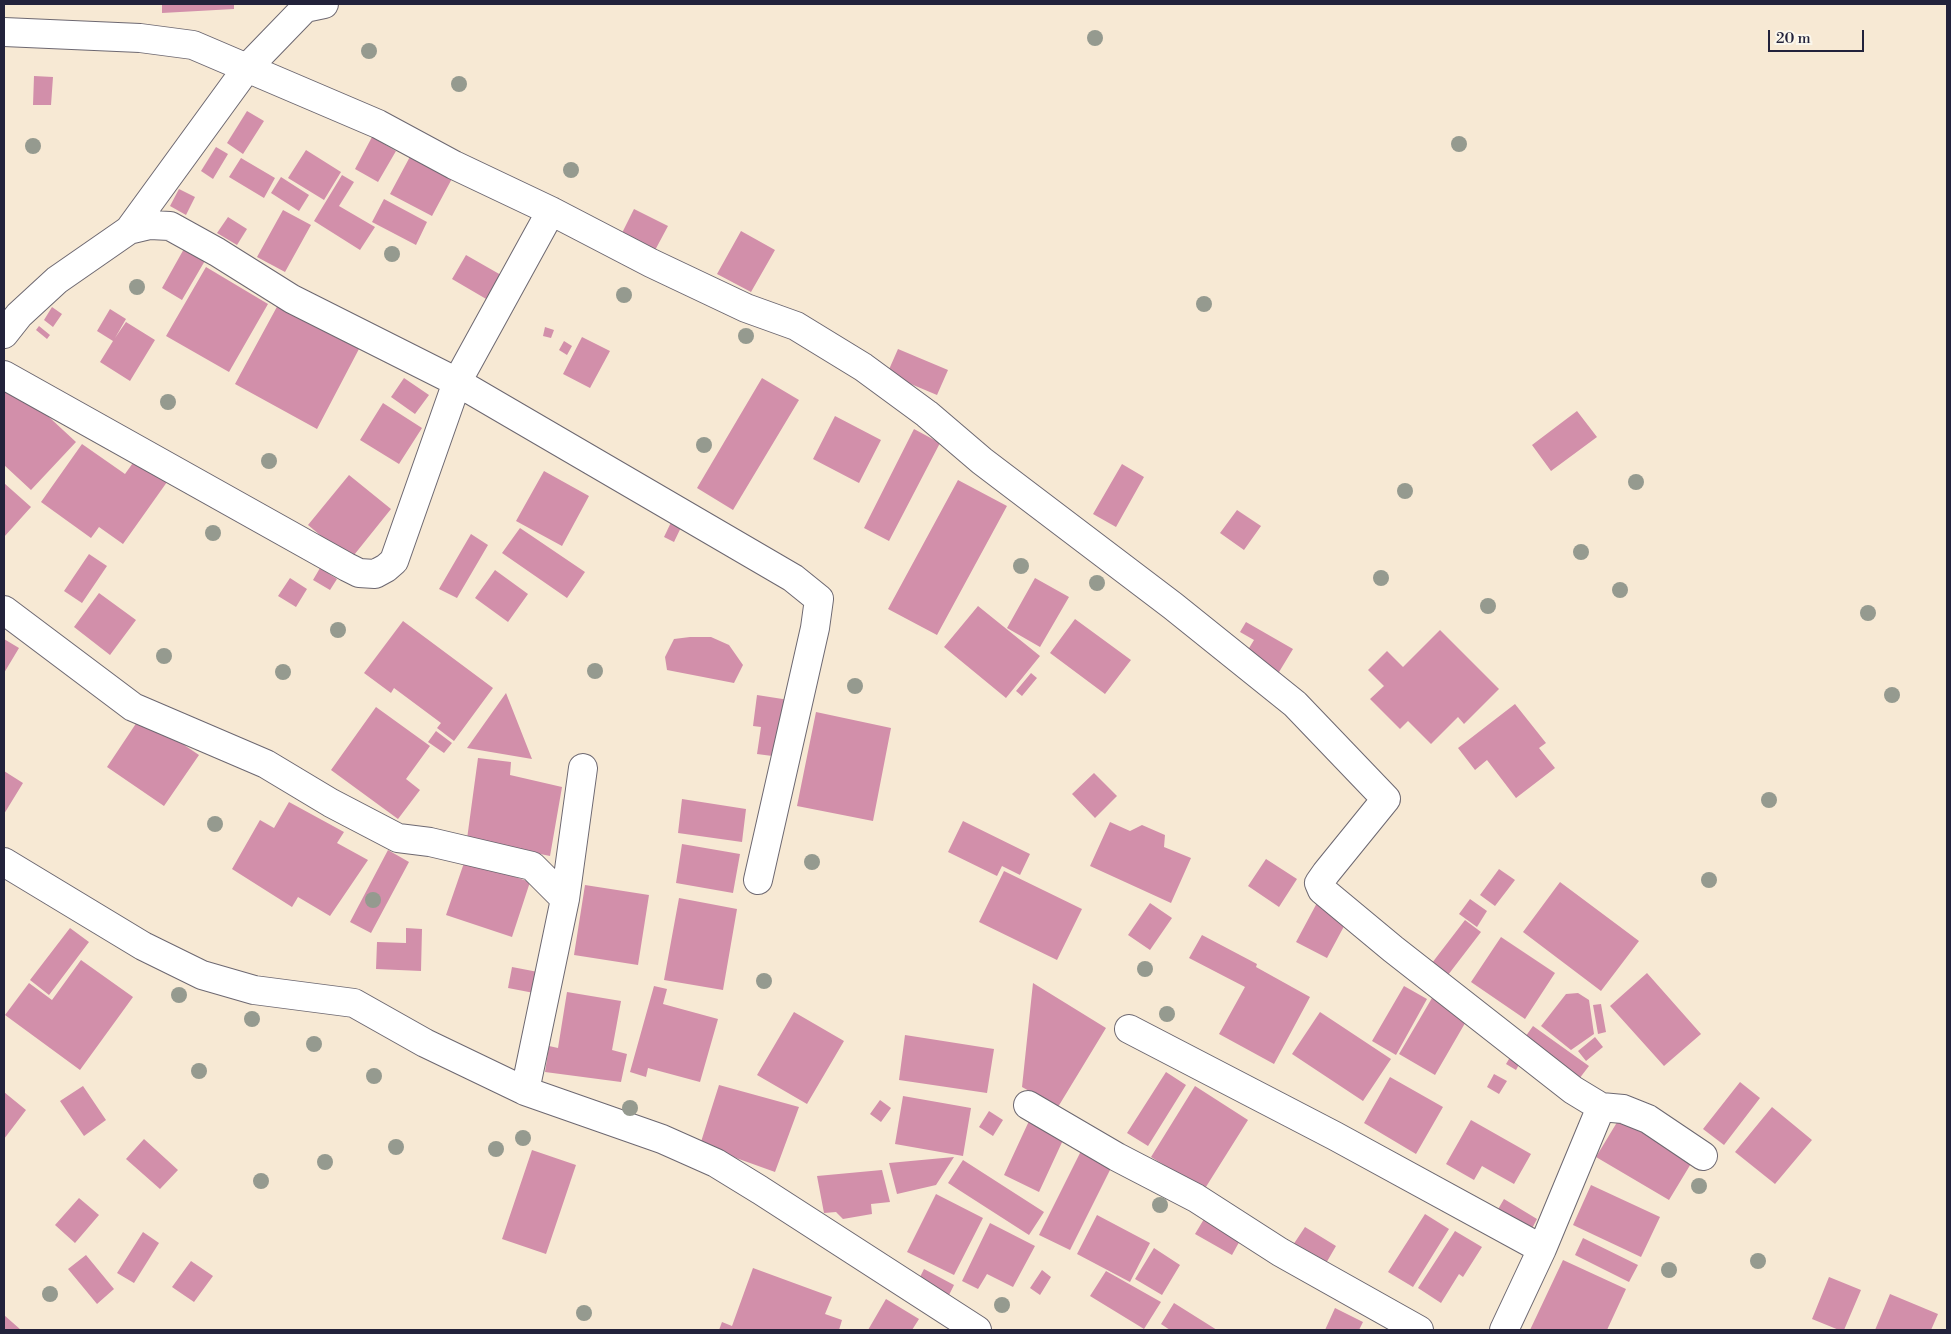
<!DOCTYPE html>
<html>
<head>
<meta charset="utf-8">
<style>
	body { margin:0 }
	#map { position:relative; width:1951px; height:1334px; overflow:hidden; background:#f7e9d4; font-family:"Libre Bodoni",serif }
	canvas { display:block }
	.frame { position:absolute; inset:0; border:5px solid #22223b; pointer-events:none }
	.scale { position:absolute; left:1768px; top:30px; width:96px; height:22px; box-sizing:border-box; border:2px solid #22223b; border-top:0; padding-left:6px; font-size:15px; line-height:18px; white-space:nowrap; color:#22223b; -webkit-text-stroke:4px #fbf7ec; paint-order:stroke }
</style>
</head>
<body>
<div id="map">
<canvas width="1951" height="1334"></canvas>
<div class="frame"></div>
<div class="scale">20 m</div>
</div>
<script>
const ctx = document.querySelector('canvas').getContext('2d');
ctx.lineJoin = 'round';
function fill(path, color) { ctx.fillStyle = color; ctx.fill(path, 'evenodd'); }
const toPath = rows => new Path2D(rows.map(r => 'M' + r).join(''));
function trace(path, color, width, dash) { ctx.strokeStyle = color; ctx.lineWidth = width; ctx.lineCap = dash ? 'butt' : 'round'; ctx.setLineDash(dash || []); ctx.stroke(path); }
fill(toPath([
	[162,4,234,4,234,9,162,13],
	[34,76,53,77,51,105,33,105],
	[247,111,264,121,243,154,227,143],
	[372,137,396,151,378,182,355,169],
	[216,147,228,154,213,179,201,171],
	[306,150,341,172,324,200,288,178],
	[413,151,455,173,432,216,390,194],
	[241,158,275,178,264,198,229,177],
	[342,175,354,182,339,206,375,227,360,250,314,221],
	[281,177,309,195,299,211,271,193],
	[179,189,195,197,186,215,170,206],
	[384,199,427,222,416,245,372,222],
	[634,209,668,226,653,254,620,237],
	[283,210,311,225,285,272,257,257],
	[228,217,247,229,237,245,217,233],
	[741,231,775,250,751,292,717,274],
	[185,247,206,259,182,300,162,288],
	[466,255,508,279,493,303,452,279],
	[206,267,268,304,229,372,166,336],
	[279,303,360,347,317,429,235,384],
	[52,307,62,314,53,327,44,320],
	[110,309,126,319,115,338,126,322,155,340,130,381,100,362,113,341,97,331],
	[39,326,50,335,47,339,36,330],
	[545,327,554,330,551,338,543,336],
	[582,337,610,351,590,388,563,374],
	[564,341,572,346,567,355,559,350],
	[898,349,948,370,937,395,887,374],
	[404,378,429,395,415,414,391,397],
	[762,378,799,400,733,510,697,488],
	[11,382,76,442,31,490,4,465,4,390],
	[383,403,422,428,399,464,360,440],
	[1577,411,1597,437,1551,471,1532,445],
	[835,416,881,440,859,483,813,459],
	[914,429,940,443,889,541,864,528],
	[82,444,125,474,135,460,167,482,123,544,99,527,91,538,41,502],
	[1122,464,1144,477,1116,527,1093,514],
	[544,471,589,496,562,546,516,521],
	[349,475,391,509,350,560,308,525],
	[958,480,1007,506,937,635,888,609],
	[4,483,31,507,4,537],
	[1237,510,1261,526,1244,550,1220,533],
	[675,514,685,519,674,542,664,537],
	[520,528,585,572,567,598,502,553],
	[471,534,488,545,457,598,439,589],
	[89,554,107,566,82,603,64,591],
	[320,568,337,579,330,590,313,580],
	[495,570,528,594,508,622,475,598],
	[290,578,307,589,296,607,278,596],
	[1035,578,1069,597,1040,647,1007,628],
	[99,593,136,620,110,655,74,627],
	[978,606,1040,656,1006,698,944,647],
	[1075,619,1131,660,1105,694,1050,653],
	[403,621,493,688,454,741,437,728,441,723,394,688,391,693,364,673],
	[1246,622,1293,649,1276,677,1243,658,1254,640,1240,632],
	[1440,630,1499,689,1464,724,1458,717,1431,744,1408,721,1400,729,1370,699,1384,686,1368,670,1387,651,1403,667],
	[690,637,711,637,729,645,743,665,734,683,667,670,665,657,674,639],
	[4,639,19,648,4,673],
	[1031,673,1037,678,1022,696,1016,691],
	[506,693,532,759,467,748],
	[757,695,789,700,780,757,757,754,761,727,753,726],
	[1515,704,1546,743,1539,748,1555,768,1516,798,1487,760,1475,770,1458,748],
	[376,707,430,746,406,779,420,790,398,819,331,770],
	[816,712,891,728,873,821,797,806],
	[141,716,199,755,164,806,107,767],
	[436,731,452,743,444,753,428,742],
	[478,758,511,762,510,775,562,787,550,856,467,839],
	[4,771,23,783,4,814],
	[1094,773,1117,796,1095,818,1072,794],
	[682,799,746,809,742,842,678,833],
	[289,802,344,832,337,843,368,860,330,916,298,897,292,907,232,869,260,820,274,828],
	[963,821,1030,854,1020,875,1002,866,997,876,948,852],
	[1110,822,1130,831,1142,825,1165,835,1164,847,1191,858,1171,903,1090,866],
	[682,844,740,854,733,893,676,883],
	[388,850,409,862,371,933,350,922],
	[1266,859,1297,879,1279,907,1248,886],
	[465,860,530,882,512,937,446,915],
	[1499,869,1515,880,1495,906,1480,895],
	[1004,871,1082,909,1057,960,979,922],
	[1560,882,1639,941,1601,991,1523,932],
	[585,885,649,895,638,965,574,955],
	[679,898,737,909,723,990,664,980],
	[1470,899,1487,911,1477,927,1459,914],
	[1318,901,1349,917,1327,958,1296,942],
	[1150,903,1172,918,1150,950,1128,935],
	[1465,920,1481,932,1448,975,1432,963],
	[70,928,89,942,49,995,30,980],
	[406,928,422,929,421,971,376,969,377,942,406,943],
	[1202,935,1257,964,1256,967,1310,997,1274,1064,1219,1034,1245,987,1189,958],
	[1501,937,1555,973,1525,1019,1471,982],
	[81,960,133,997,80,1070,5,1015,29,983,52,1000],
	[512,967,538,972,534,993,508,988],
	[1647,973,1701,1034,1664,1066,1610,1006],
	[1033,983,1106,1028,1058,1107,1022,1087],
	[654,986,667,989,663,1004,718,1019,700,1082,648,1068,646,1077,630,1072],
	[1404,986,1427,999,1396,1055,1372,1041],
	[567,992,621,1001,612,1050,627,1054,621,1082,545,1072,549,1046,558,1048],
	[1578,993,1589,1000,1594,1034,1571,1050,1541,1026,1566,994],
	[1432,998,1468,1018,1435,1075,1399,1054],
	[1601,1004,1606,1032,1598,1034,1593,1005],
	[794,1012,844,1041,807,1104,757,1075],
	[1320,1012,1391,1059,1363,1101,1292,1054],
	[1533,1026,1589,1066,1579,1079,1523,1040],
	[905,1035,994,1049,987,1093,899,1080],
	[1595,1037,1603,1047,1586,1061,1578,1051],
	[1512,1054,1522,1059,1516,1070,1506,1064],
	[1166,1072,1186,1085,1148,1146,1127,1133],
	[1494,1074,1507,1081,1499,1094,1487,1087],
	[1390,1077,1443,1107,1416,1154,1364,1123],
	[1740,1082,1760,1098,1724,1145,1703,1129],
	[719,1085,799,1107,775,1172,700,1145],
	[83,1086,106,1120,84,1136,60,1101],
	[1195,1086,1248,1120,1204,1190,1151,1157],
	[4,1092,26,1110,4,1139],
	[903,1096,971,1108,963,1156,895,1144],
	[880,1100,891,1108,881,1122,870,1114],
	[1772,1107,1812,1140,1775,1184,1735,1152],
	[989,1111,1003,1120,993,1136,979,1127],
	[1619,1119,1692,1162,1669,1200,1596,1157],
	[1471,1120,1531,1154,1514,1184,1482,1166,1474,1180,1446,1164],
	[1029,1121,1064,1138,1039,1192,1004,1175],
	[144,1139,178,1170,160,1189,126,1159],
	[1082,1149,1113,1164,1070,1250,1039,1235],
	[532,1150,576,1165,546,1254,502,1239],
	[954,1157,936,1185,897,1194,889,1163],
	[963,1160,1044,1212,1029,1235,948,1183],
	[882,1170,890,1202,871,1204,872,1214,843,1219,836,1212,824,1213,817,1176],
	[1591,1185,1660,1217,1641,1257,1573,1225],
	[936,1194,983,1218,954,1275,907,1252],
	[79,1198,99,1215,75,1243,55,1225],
	[1504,1199,1537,1219,1527,1238,1493,1218],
	[1207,1214,1243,1235,1232,1255,1195,1234],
	[1425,1214,1449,1229,1413,1287,1388,1272],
	[1097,1215,1150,1243,1130,1282,1077,1254],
	[990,1223,1035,1246,1013,1287,987,1274,978,1289,962,1281],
	[1305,1227,1336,1246,1325,1265,1293,1245],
	[1455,1231,1482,1247,1463,1277,1459,1274,1441,1303,1418,1288],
	[143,1232,159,1243,134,1283,117,1273],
	[1583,1238,1638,1265,1629,1282,1575,1255],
	[1154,1248,1180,1265,1162,1295,1135,1279],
	[86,1255,114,1289,97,1304,68,1269],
	[1563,1260,1626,1289,1607,1330,1530,1330],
	[191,1261,213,1276,194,1302,172,1287],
	[753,1268,832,1297,825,1314,842,1320,839,1330,719,1330,722,1322,732,1326],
	[924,1269,954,1285,947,1299,917,1283],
	[1042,1270,1051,1277,1040,1295,1030,1288],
	[1106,1271,1161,1302,1144,1329,1090,1296],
	[1829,1277,1861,1290,1844,1330,1839,1330,1812,1319],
	[1890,1294,1938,1314,1931,1330,1875,1330],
	[886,1299,919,1319,912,1330,868,1330],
	[1174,1303,1217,1330,1170,1330,1161,1324],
	[1335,1308,1363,1322,1359,1330,1325,1330],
	[4,1315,21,1330,4,1330]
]), '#d28faa');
const street = toPath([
	[4,32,140,38,193,45,378,124,454,165,551,211,651,263,746,308,796,326,863,367,927,414,982,461,1173,606,1295,704,1386,799,1326,873,1319,883,1322,890,1393,949,1573,1090,1601,1107,1623,1109,1648,1119,1703,1156],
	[129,230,150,225,170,226,217,252,292,299,457,382,793,578,819,599,815,628,758,880],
	[4,334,19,315,57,280,129,230,247,68,305,8,324,4],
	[4,375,347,567,359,573,375,574,386,568,394,561,457,382,551,211],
	[4,610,133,707,266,764,331,803,398,838,430,842,532,866,565,899],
	[4,862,143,946,202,975,254,990,354,1003,425,1043,525,1091,662,1139,716,1163,760,1190,977,1330],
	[1129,1029,1335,1136,1542,1249],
	[525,1091,565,899,583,768],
	[1028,1105,1117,1157,1196,1198,1280,1252,1419,1330],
	[1504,1330,1542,1249,1601,1107]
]);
trace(street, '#6d6871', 30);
trace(street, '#fff', 28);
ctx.fillStyle = '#959a8f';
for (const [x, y] of [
	[1095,38],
	[369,51],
	[459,84],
	[1459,144],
	[33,146],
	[571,170],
	[392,254],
	[137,287],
	[624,295],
	[1204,304],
	[746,336],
	[168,402],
	[704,445],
	[269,461],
	[1636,482],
	[1405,491],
	[213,533],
	[1581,552],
	[1021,566],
	[1381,578],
	[1097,583],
	[1620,590],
	[1488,606],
	[1868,613],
	[338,630],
	[164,656],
	[595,671],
	[283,672],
	[855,686],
	[1892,695],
	[1769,800],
	[215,824],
	[812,862],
	[1709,880],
	[373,900],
	[1145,969],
	[764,981],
	[179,995],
	[1167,1014],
	[252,1019],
	[314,1044],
	[199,1071],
	[374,1076],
	[630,1108],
	[523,1138],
	[396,1147],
	[496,1149],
	[325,1162],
	[261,1181],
	[1699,1186],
	[1160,1205],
	[1758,1261],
	[1669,1270],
	[50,1294],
	[1002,1305],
	[584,1313]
]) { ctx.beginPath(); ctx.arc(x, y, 8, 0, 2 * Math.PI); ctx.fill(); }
</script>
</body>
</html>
